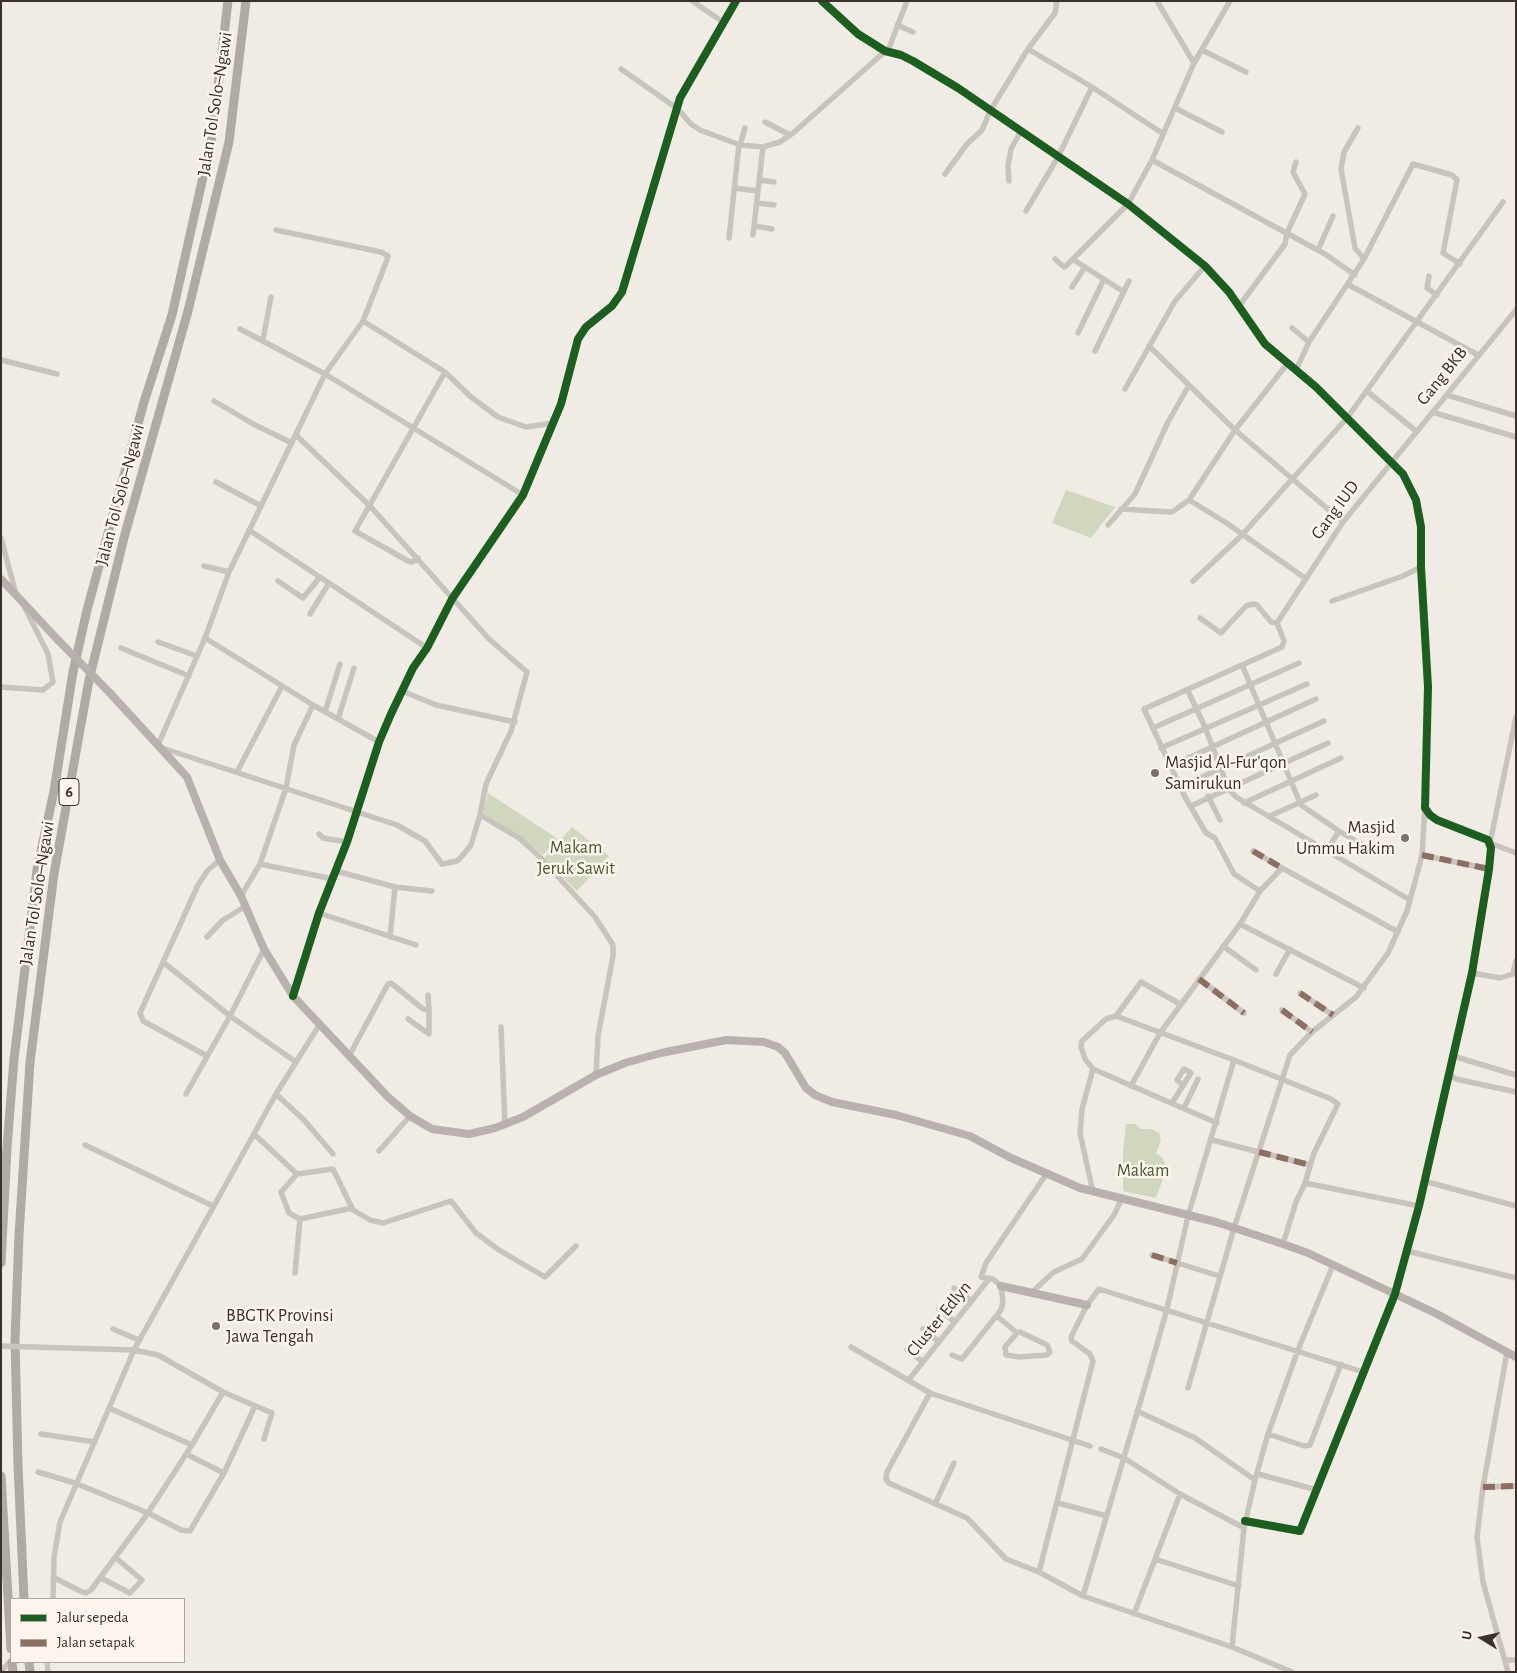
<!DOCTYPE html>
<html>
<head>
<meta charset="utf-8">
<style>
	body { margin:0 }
	#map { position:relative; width:1517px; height:1673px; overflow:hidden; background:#f0ebe5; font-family:"Alegreya Sans",sans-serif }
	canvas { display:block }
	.frame { position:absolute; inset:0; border:2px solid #3b302b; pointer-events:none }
	.legend { position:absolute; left:10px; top:1598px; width:175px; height:65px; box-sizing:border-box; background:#fbf5ee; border:1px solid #aea6a0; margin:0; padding:6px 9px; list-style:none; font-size:15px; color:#3b302b }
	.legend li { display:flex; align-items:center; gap:10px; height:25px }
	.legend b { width:25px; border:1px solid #aea6a0 }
	.north { position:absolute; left:1457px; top:1613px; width:50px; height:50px; -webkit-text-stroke:4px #fbf5ee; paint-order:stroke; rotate:280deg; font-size:14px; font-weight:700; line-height:20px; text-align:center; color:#3b302b }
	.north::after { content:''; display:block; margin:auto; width:18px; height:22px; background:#3b302b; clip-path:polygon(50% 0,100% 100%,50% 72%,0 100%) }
</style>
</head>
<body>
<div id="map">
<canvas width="1517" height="1673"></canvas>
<div class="frame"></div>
<ul class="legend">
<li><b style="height:6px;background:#1b5e20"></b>Jalur sepeda</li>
<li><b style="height:6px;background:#8d6e63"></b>Jalan setapak</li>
</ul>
<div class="north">U</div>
</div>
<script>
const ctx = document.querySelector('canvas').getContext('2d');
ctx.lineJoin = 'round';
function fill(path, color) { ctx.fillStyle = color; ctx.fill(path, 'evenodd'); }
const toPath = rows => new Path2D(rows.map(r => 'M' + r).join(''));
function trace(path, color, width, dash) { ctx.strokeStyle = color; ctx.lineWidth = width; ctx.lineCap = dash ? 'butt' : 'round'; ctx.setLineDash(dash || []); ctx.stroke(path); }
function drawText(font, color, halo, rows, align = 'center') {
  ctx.font = font + ' "Alegreya Sans",sans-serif'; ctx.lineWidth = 5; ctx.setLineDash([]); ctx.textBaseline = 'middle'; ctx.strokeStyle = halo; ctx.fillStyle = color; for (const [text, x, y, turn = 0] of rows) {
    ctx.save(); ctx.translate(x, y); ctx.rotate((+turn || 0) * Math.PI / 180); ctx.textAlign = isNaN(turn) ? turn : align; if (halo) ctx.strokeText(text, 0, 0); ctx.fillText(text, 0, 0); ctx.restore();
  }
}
fill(toPath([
	[1066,490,1115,507,1091,538,1052,523],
	[488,793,558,839,543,855,521,837,483,814],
	[572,827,609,856,577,891,544,858],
	[1126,1124,1135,1124,1141,1129,1152,1129,1159,1133,1161,1139,1156,1154,1162,1157,1167,1168,1156,1198,1123,1191,1123,1151]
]), '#d1d6bf');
trace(toPath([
	[692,1,723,22],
	[822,1,858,34,885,51,901,55,913,61,958,88,1128,204,1205,266,1229,292,1265,344,1316,387,1403,474,1416,500,1421,527,1421,567,1428,687,1425,808,1430,815,1437,820,1488,840,1491,848,1489,869,1472,973,1419,1206,1395,1294,1300,1531,1245,1521],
	[1157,1,1194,63],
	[897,25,913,32],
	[1028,49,1092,87],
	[1202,50,1246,72],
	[621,69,678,109,691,124,700,130,740,145,763,147,780,142,793,133,889,48,907,1],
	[1175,108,1222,132],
	[765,122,790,135],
	[1358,128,1344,152,1341,169,1355,248,1364,259],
	[740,145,745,128],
	[1152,160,1325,254,1355,275],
	[945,174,967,144,982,130,990,111,1028,49,1055,13,1057,1],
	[759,180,774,182],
	[1009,181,1008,166,1011,149,1020,133],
	[734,188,758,191],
	[757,203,774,205],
	[1026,211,1058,157,1092,87,1162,133],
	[754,226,772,229],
	[753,235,763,147],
	[729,238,739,144],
	[1318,250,1333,216],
	[1055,259,1064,267,1066,266,1128,204,1152,160,1194,63,1230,1],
	[1074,260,1124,292],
	[1429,276,1427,288,1437,295],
	[1349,285,1478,355],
	[1072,287,1085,267],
	[1239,306,1285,244,1287,233,1305,194,1293,172,1296,162],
	[363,321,445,372,471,397,498,417,526,427,553,423],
	[1292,328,1309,342],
	[240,329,325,374,523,495],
	[1078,333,1104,279],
	[263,340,271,297],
	[1149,346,1235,430,1343,522],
	[1095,351,1129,281],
	[1,360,57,374],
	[1296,370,1309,342,1364,259,1413,164,1452,175,1457,180,1443,253,1460,264],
	[1125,389,1175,301,1205,266],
	[1368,392,1416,431],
	[1447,395,1516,416],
	[214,401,255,425,292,443],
	[1432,412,1516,437],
	[296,435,370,506,489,639,527,672,511,731,486,784,480,815,519,838,539,856,595,917,613,945,613,956,598,1036,596,1075],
	[216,482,261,506],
	[1189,500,1235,430,1288,363],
	[1121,509,1172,512,1189,500,1225,522,1305,578],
	[1108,525,1135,494,1168,422,1188,387],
	[249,530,427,648],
	[1,538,16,594],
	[418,558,412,562,408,561,355,531,445,372],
	[204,566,229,572],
	[278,581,303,598,320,577],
	[1193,581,1241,536,1347,418,1503,202],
	[1332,601,1403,576,1421,567],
	[310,614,329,583],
	[1200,618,1221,633,1246,606,1253,604,1257,605,1271,622,1277,623],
	[1277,623,1343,522,1516,310],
	[205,638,313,705,379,742],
	[158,642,197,656],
	[121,648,189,676],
	[1242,665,1301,805,1339,831,1327,850],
	[1,687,43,690,53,682,48,654,25,608],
	[1187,689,1205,727,1228,788,1236,797,1410,900],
	[402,691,436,705,515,722],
	[325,712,340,664],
	[1516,717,1490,843,1516,853],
	[338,719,354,668],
	[1153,728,1299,663],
	[158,745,205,638,229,572,325,374,363,321,387,260,388,256,381,252,276,230],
	[159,747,397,825,425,841,442,864,457,861,463,855,471,845,480,815],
	[1161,748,1307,684],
	[1171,766,1316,699],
	[237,772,282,686],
	[1180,787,1324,721],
	[1208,796,1220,820],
	[1244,803,1341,758],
	[1191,806,1328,743],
	[1270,816,1316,795],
	[1339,831,1377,854],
	[319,834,323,838,347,842],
	[1253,851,1282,868],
	[1422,855,1489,869],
	[260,864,333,879],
	[336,871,395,887,432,891],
	[1260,891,1234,874,1215,838,1206,833,1185,797,1144,709,1282,647,1284,641,1277,623],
	[241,896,260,864,286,788,294,745,313,705],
	[319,913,416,945],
	[1240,924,1364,988],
	[207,937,223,920,246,906],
	[390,937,395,887],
	[1223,946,1256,970],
	[163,962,230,1016,296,1062],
	[1472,973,1500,978,1516,973],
	[1513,973,1516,961],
	[1276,974,1290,949],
	[1199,979,1244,1013],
	[1300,993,1333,1015],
	[293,996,319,913,347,842,379,742,391,714,413,668,427,648,452,599,523,495,561,404,578,339,586,327,612,306,622,292,680,98,736,1],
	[1282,1010,1312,1032],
	[1116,1016,1141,982,1180,1004],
	[408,1019,429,1034,429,1011],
	[501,1027,505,1125],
	[207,1056,143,1021,140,1013,198,885,208,870,220,860],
	[349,1056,388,984,391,983,423,1009,429,1011,428,995],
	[1453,1056,1516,1075],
	[1093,1069,1082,1109,1080,1133,1093,1192],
	[1449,1074,1456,1079,1516,1092],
	[1131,1086,1160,1033,1240,924,1260,891,1282,868,1398,932],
	[186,1094,230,1016,264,949],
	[276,1094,304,1120,333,1154],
	[1172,1103,1191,1073,1184,1069,1177,1080,1183,1085],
	[1184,1108,1198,1079],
	[1217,1123,1093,1069,1085,1059,1081,1047,1082,1041,1106,1019,1116,1016,1234,1060,1331,1099,1338,1104,1314,1153,1305,1183,1419,1206],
	[254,1134,297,1174,333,1169,353,1210,370,1220,383,1223,451,1201,476,1233,499,1250,545,1277,576,1246],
	[1212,1140,1310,1165],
	[85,1145,213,1206],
	[379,1151,410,1116],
	[1424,1181,1516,1206],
	[300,1219,352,1208],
	[1283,1244,1296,1202,1305,1183],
	[1407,1251,1516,1278],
	[1152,1255,1219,1276],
	[295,1273,300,1219,289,1213,281,1192,297,1174],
	[954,1288,972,1301],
	[1032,1292,1054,1272,1082,1259,1114,1215,1121,1200],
	[939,1309,955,1322],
	[997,1316,1017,1333,1020,1332,1047,1345,1050,1352,1047,1355,1019,1357,1006,1355,1005,1347,1017,1333],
	[113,1329,139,1340],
	[923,1329,939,1342],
	[32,1347,134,1350,158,1355,223,1392,272,1413,264,1439],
	[851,1347,930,1393,1090,1446],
	[907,1350,923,1362],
	[1507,1352,1483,1487,1477,1537,1483,1582,1508,1672],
	[952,1355,962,1359,1001,1310,1003,1302,1001,1286,993,1279,981,1277,986,1263,1047,1173],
	[911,1377,989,1279],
	[1188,1388,1234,1228,1290,1055,1312,1032,1356,997,1388,953,1407,911,1416,878,1422,855,1425,808],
	[930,1393,887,1472,886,1479,889,1483,967,1518,1006,1559,1039,1572,1083,1596,1232,1647,1292,1672],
	[109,1408,192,1445],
	[1137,1411,1195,1438,1255,1480],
	[41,1434,95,1442],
	[1268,1434,1304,1446,1310,1445,1341,1364],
	[1101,1449,1124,1458,1180,1494,1244,1528],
	[186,1454,224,1473],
	[38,1472,75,1483,148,1513,181,1530,190,1531,224,1473,255,1406],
	[1258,1474,1317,1490],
	[1483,1487,1516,1486],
	[1058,1503,1107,1516],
	[935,1504,954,1463],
	[1155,1559,1239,1586],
	[1039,1572,1093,1361,1090,1354,1072,1341,1071,1337,1087,1305,1099,1289,1363,1372],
	[53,1577,80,1591,86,1593,91,1590,148,1513,192,1445,223,1392],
	[101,1578,130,1593,142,1580,116,1558],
	[1083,1596,1150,1369,1167,1309,1188,1216,1234,1060],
	[53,1599,54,1557,60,1522,134,1350,276,1094,320,1024],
	[1134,1614,1180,1494],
	[1232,1647,1244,1528,1255,1480,1268,1434,1298,1350,1333,1265],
	[1506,1660,1516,1660],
	[47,1662,48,1672],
	[1,1671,11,1661]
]), '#c9c3be', 5.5);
trace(toPath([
	[1,579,58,640],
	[110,693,187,777,220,860,241,896,264,949,293,996,388,1097,410,1116,432,1129,469,1134,495,1128,523,1117,596,1075,625,1063,661,1053,726,1040,764,1042,778,1047,785,1053,806,1088,815,1095,832,1102,896,1115,970,1136,1009,1157,1080,1188,1216,1222,1283,1244,1308,1253,1435,1313,1516,1357],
	[1001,1286,1087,1305]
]), '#b8b1ad', 8);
trace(toPath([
	[1,1263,7,1148,14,1059,37,870,54,791,73,672,87,610,144,402,172,315,212,137,228,1],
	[1,1476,11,1649],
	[24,1599,18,1465,15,1340,19,1235,30,1062,54,874,89,680,125,534,188,311,229,142,246,1],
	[12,1662,13,1672],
	[29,1662,30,1672]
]), '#afaaa4', 9);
trace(toPath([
	[1,1346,32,1347]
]), '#c9c3be', 5.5);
trace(toPath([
	[58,640,110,693]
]), '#b8b1ad', 8);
trace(toPath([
	[1253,851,1282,868],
	[1422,855,1489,869],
	[1199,979,1244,1013],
	[1300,993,1333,1015],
	[1282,1010,1312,1032],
	[1259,1152,1310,1165],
	[1152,1255,1177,1263],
	[1483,1487,1516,1486]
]), '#8d6e63', 6, [12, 6]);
trace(toPath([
	[822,1,858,34,885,51,901,55,913,61,958,88,1128,204,1205,266,1229,292,1265,344,1316,387,1403,474,1416,500,1421,527,1421,567,1428,687,1425,808,1430,815,1437,820,1488,840,1491,848,1489,869,1472,973,1419,1206,1395,1294,1300,1531,1245,1521],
	[293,996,319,913,347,842,379,742,391,714,413,668,427,648,452,599,523,495,561,404,578,339,586,327,612,306,622,292,680,98,736,1]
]), '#1b5e20', 8);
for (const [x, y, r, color] of [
	[1155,773,5,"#7a716c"],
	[1405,838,5,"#7a716c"],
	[216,1326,5,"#7a716c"]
]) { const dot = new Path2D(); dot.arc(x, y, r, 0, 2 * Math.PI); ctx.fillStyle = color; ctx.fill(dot); trace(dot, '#fbf5ee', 2); }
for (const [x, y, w] of [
	[69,792,20]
]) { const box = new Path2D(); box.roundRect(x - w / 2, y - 13.5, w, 27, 4); ctx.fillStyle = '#fbf5ee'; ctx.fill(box); trace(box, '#3b302b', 1); }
drawText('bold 16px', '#3b302b', null, [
	["6",69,792]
]);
drawText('18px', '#3b302b', '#fbf5ee', [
	["Jalan Tol Solo–Ngawi",215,104,-81],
	["Gang BKB",1442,376,-51],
	["Jalan Tol Solo–Ngawi",120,495,-75],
	["Gang IUD",1335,510,-54],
	["Jalan Tol Solo–Ngawi",37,893,-81],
	["Cluster Edlyn",939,1319,-51]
]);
drawText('18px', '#3b302b', '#fbf5ee', [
	["Masjid Al-Fur'qon",1165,763],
	["Samirukun",1165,784],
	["Masjid",1395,828,"right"],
	["Ummu Hakim",1395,849,"right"],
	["BBGTK Provinsi",226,1316],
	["Jawa Tengah",226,1337]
], 'left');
drawText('18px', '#4a5a2e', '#fbf5ee', [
	["Makam",576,848],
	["Jeruk Sawit",576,869],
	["Makam",1143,1171]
]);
</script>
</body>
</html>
